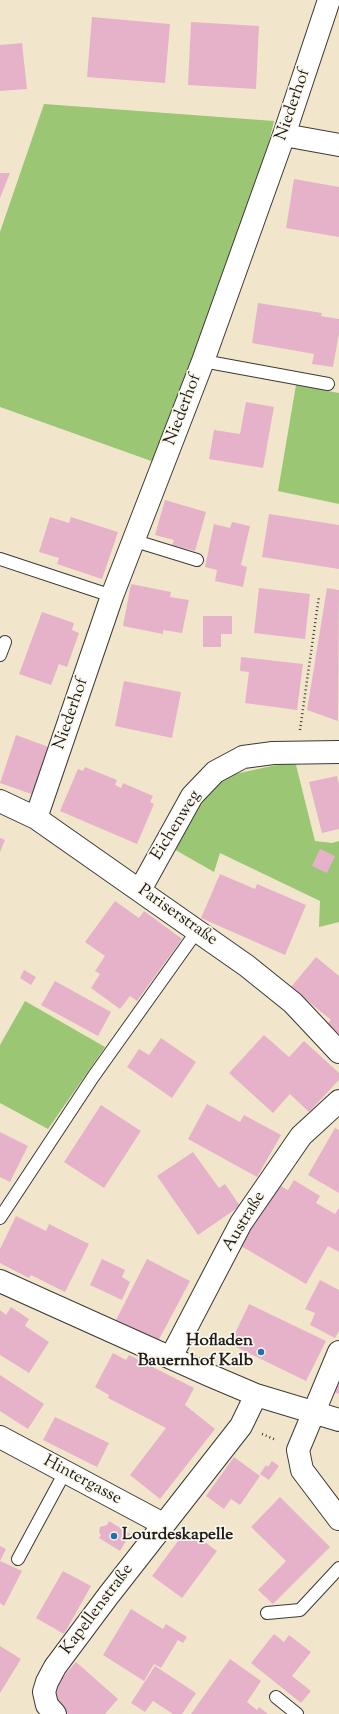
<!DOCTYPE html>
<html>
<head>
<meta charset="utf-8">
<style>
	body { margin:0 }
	canvas { display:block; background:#f1e6cb }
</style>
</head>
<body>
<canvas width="339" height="1714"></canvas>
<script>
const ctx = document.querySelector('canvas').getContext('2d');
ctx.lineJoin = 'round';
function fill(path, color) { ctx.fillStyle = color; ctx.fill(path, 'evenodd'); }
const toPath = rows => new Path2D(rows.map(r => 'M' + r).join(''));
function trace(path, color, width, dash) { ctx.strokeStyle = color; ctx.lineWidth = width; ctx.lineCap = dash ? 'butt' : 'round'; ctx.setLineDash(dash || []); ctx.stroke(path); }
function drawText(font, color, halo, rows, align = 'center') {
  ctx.font = font + ' "Sorts Mill Goudy",serif'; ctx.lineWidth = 3.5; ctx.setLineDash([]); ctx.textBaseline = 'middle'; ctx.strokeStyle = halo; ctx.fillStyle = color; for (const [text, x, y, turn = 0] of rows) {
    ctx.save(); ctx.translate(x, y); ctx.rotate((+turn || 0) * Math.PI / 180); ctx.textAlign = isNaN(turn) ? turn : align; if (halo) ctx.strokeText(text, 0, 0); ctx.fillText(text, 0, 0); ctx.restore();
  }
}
fill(toPath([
	[44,104,274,121,260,179,154,462,0,407,0,232],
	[296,385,339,393,339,504,278,491],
	[295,761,315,841,332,843,339,841,339,922,319,927,320,901,220,853,214,872,172,848,212,784,235,774],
	[25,1001,105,1047,48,1129,0,1103,0,1045]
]), '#9bc673');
fill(toPath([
	[92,17,170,24,165,83,87,77],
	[191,22,259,26,256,89,188,85],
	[22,43,27,89,0,91,0,45],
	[0,173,10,173,0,198],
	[294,179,339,187,339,237,286,228],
	[258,303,322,313,321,316,339,319,339,333,333,367,312,364,314,354,252,343],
	[246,402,274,407,263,468,209,459,214,430,240,434],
	[165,500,206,512,195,551,172,545,174,540,155,535],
	[269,514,339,525,339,569,262,557],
	[50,517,69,523,71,517,118,532,102,579,57,564,59,558,39,552],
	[232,522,250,526,241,565,247,567,243,587,215,581,217,570,205,567,214,524,230,528],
	[131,584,171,592,170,597,189,600,182,633,163,630,163,634,123,626],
	[259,588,310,594,305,639,254,633],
	[327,588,339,590,338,721,307,710],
	[42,612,74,623,72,630,79,633,67,667,59,664,51,685,19,674],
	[203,616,232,616,232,634,221,634,221,647,203,647],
	[241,657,303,664,297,710,245,703,249,672,240,671],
	[124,681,181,692,172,738,115,726],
	[16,735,54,749,37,796,0,783],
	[85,767,117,780,115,785,121,788,123,783,153,796,150,802,154,804,137,844,60,811,78,769,83,771],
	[337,776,339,785,339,829,322,833,309,782],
	[0,838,5,840,0,852],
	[320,849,335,856,327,873,312,866],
	[220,874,255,889,257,884,306,905,285,955,201,918],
	[115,901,139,918,144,911,182,939,137,1001,130,996,120,1009,91,988,100,974,95,971,105,956,85,942],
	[316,957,339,976,339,1034,327,1024,331,1020,291,987],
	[24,970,36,977,31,985,20,978],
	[55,981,111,1012,98,1036,41,1005],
	[264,1035,289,1057,304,1041,339,1073,339,1080,309,1112,290,1094,273,1113,229,1073],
	[161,1038,196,1062,172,1098,127,1067,139,1049,149,1055],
	[207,1104,240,1122,244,1115,281,1135,257,1177,188,1139],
	[101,1105,141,1131,104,1188,64,1162],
	[335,1128,339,1130,339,1193,308,1175],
	[0,1132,28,1146,10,1182,0,1177],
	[193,1152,219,1188,225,1184,240,1206,198,1235,157,1176],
	[294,1180,320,1196,316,1203,335,1214,339,1208,339,1252,328,1246,306,1284,241,1246,277,1184,288,1190],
	[16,1216,46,1231,49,1224,89,1244,65,1292,31,1275,29,1278,0,1263,0,1249],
	[102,1259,125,1270,122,1277,130,1282,122,1300,90,1285],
	[147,1259,190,1281,156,1345,114,1324],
	[320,1280,339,1290,339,1331,335,1338,310,1325,315,1313,305,1309],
	[249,1304,326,1341,306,1381,230,1344],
	[11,1307,29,1319,25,1326,49,1342,29,1373,0,1355,0,1310,6,1315],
	[113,1353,126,1360,129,1355,194,1388,185,1405,215,1429,160,1499,130,1475,166,1428,108,1398,109,1395,95,1387],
	[0,1375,44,1404,28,1429,0,1411],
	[339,1377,339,1394,332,1391],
	[55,1417,109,1443,97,1467,43,1440],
	[234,1457,260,1476,240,1505,231,1499,224,1509,206,1496],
	[272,1461,279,1466,269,1480,260,1474,266,1465,268,1467],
	[280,1497,330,1547,273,1604,258,1590,286,1561,251,1527],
	[109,1521,130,1534,120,1551,99,1538,101,1535,99,1532,100,1527,107,1525],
	[187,1529,217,1551,182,1598,152,1576],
	[0,1546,6,1549,0,1561,22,1571,4,1606,0,1603],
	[63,1571,91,1586,64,1634,36,1618],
	[131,1609,163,1629,166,1624,187,1637,183,1643,178,1640,161,1668,154,1664,144,1681,103,1655],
	[274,1634,284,1642,289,1635,311,1652,292,1676,311,1691,301,1703,251,1663],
	[0,1646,21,1659,0,1693],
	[230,1659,261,1681,247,1702,257,1710,259,1707,268,1714,191,1714],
	[76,1662,118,1699,105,1714,68,1714,47,1695],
	[155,1666,196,1693,182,1714,173,1714,153,1701,145,1712,131,1703]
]), '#e6b2c9');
const lane = toPath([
	[203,361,328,384],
	[132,540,197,560],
	[0,559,112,596],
	[0,655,5,642],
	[0,1218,93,1077,197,931],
	[18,1559,65,1472],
	[267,1613,300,1610,339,1568],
	[276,1697,297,1714]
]);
const street = toPath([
	[284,135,339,145],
	[0,801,36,818,247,966,293,1003,339,1052],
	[36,818,112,596,203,361,284,135,329,0],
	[140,890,192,796,215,772,243,757,273,753,339,752],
	[0,1281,209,1375,256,1395,339,1420],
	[339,1352,298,1450,302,1470,339,1519],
	[171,1357,241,1223,301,1136,339,1101],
	[0,1437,163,1524],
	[55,1714,47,1705,44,1692,47,1682,55,1667,108,1596,241,1426,256,1395]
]);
trace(lane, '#3c3a36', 14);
trace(street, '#3c3a36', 24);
trace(toPath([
	[300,730,319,596],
	[262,1434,276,1440]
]), '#3c3a36', 2.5, [1, 3]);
trace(lane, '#fff', 12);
trace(street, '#fff', 22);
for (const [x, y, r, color] of [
	[261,1352,4,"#1f6fb2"],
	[114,1536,4,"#1f6fb2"]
]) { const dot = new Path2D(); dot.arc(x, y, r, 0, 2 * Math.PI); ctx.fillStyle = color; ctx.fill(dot); trace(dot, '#fbf7ec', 1.5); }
drawText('17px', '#1c1c1c', '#fbf7ec', [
	["Niederhof",294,105,-71],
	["Niederhof",184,410,-69],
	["Niederhof",72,714,-71],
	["Eichenweg",177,826,-58],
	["Pariserstraße",177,916,35],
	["Austraße",245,1222,-59],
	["Hintergasse",82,1481,28],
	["Kapellenstraße",98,1610,-53]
]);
drawText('bold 17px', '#1c1c1c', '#fbf7ec', [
	["Hofladen",253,1342],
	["Bauernhof Kalb",253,1362],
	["Lourdeskapelle",122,1536,"left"]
], 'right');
</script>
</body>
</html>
